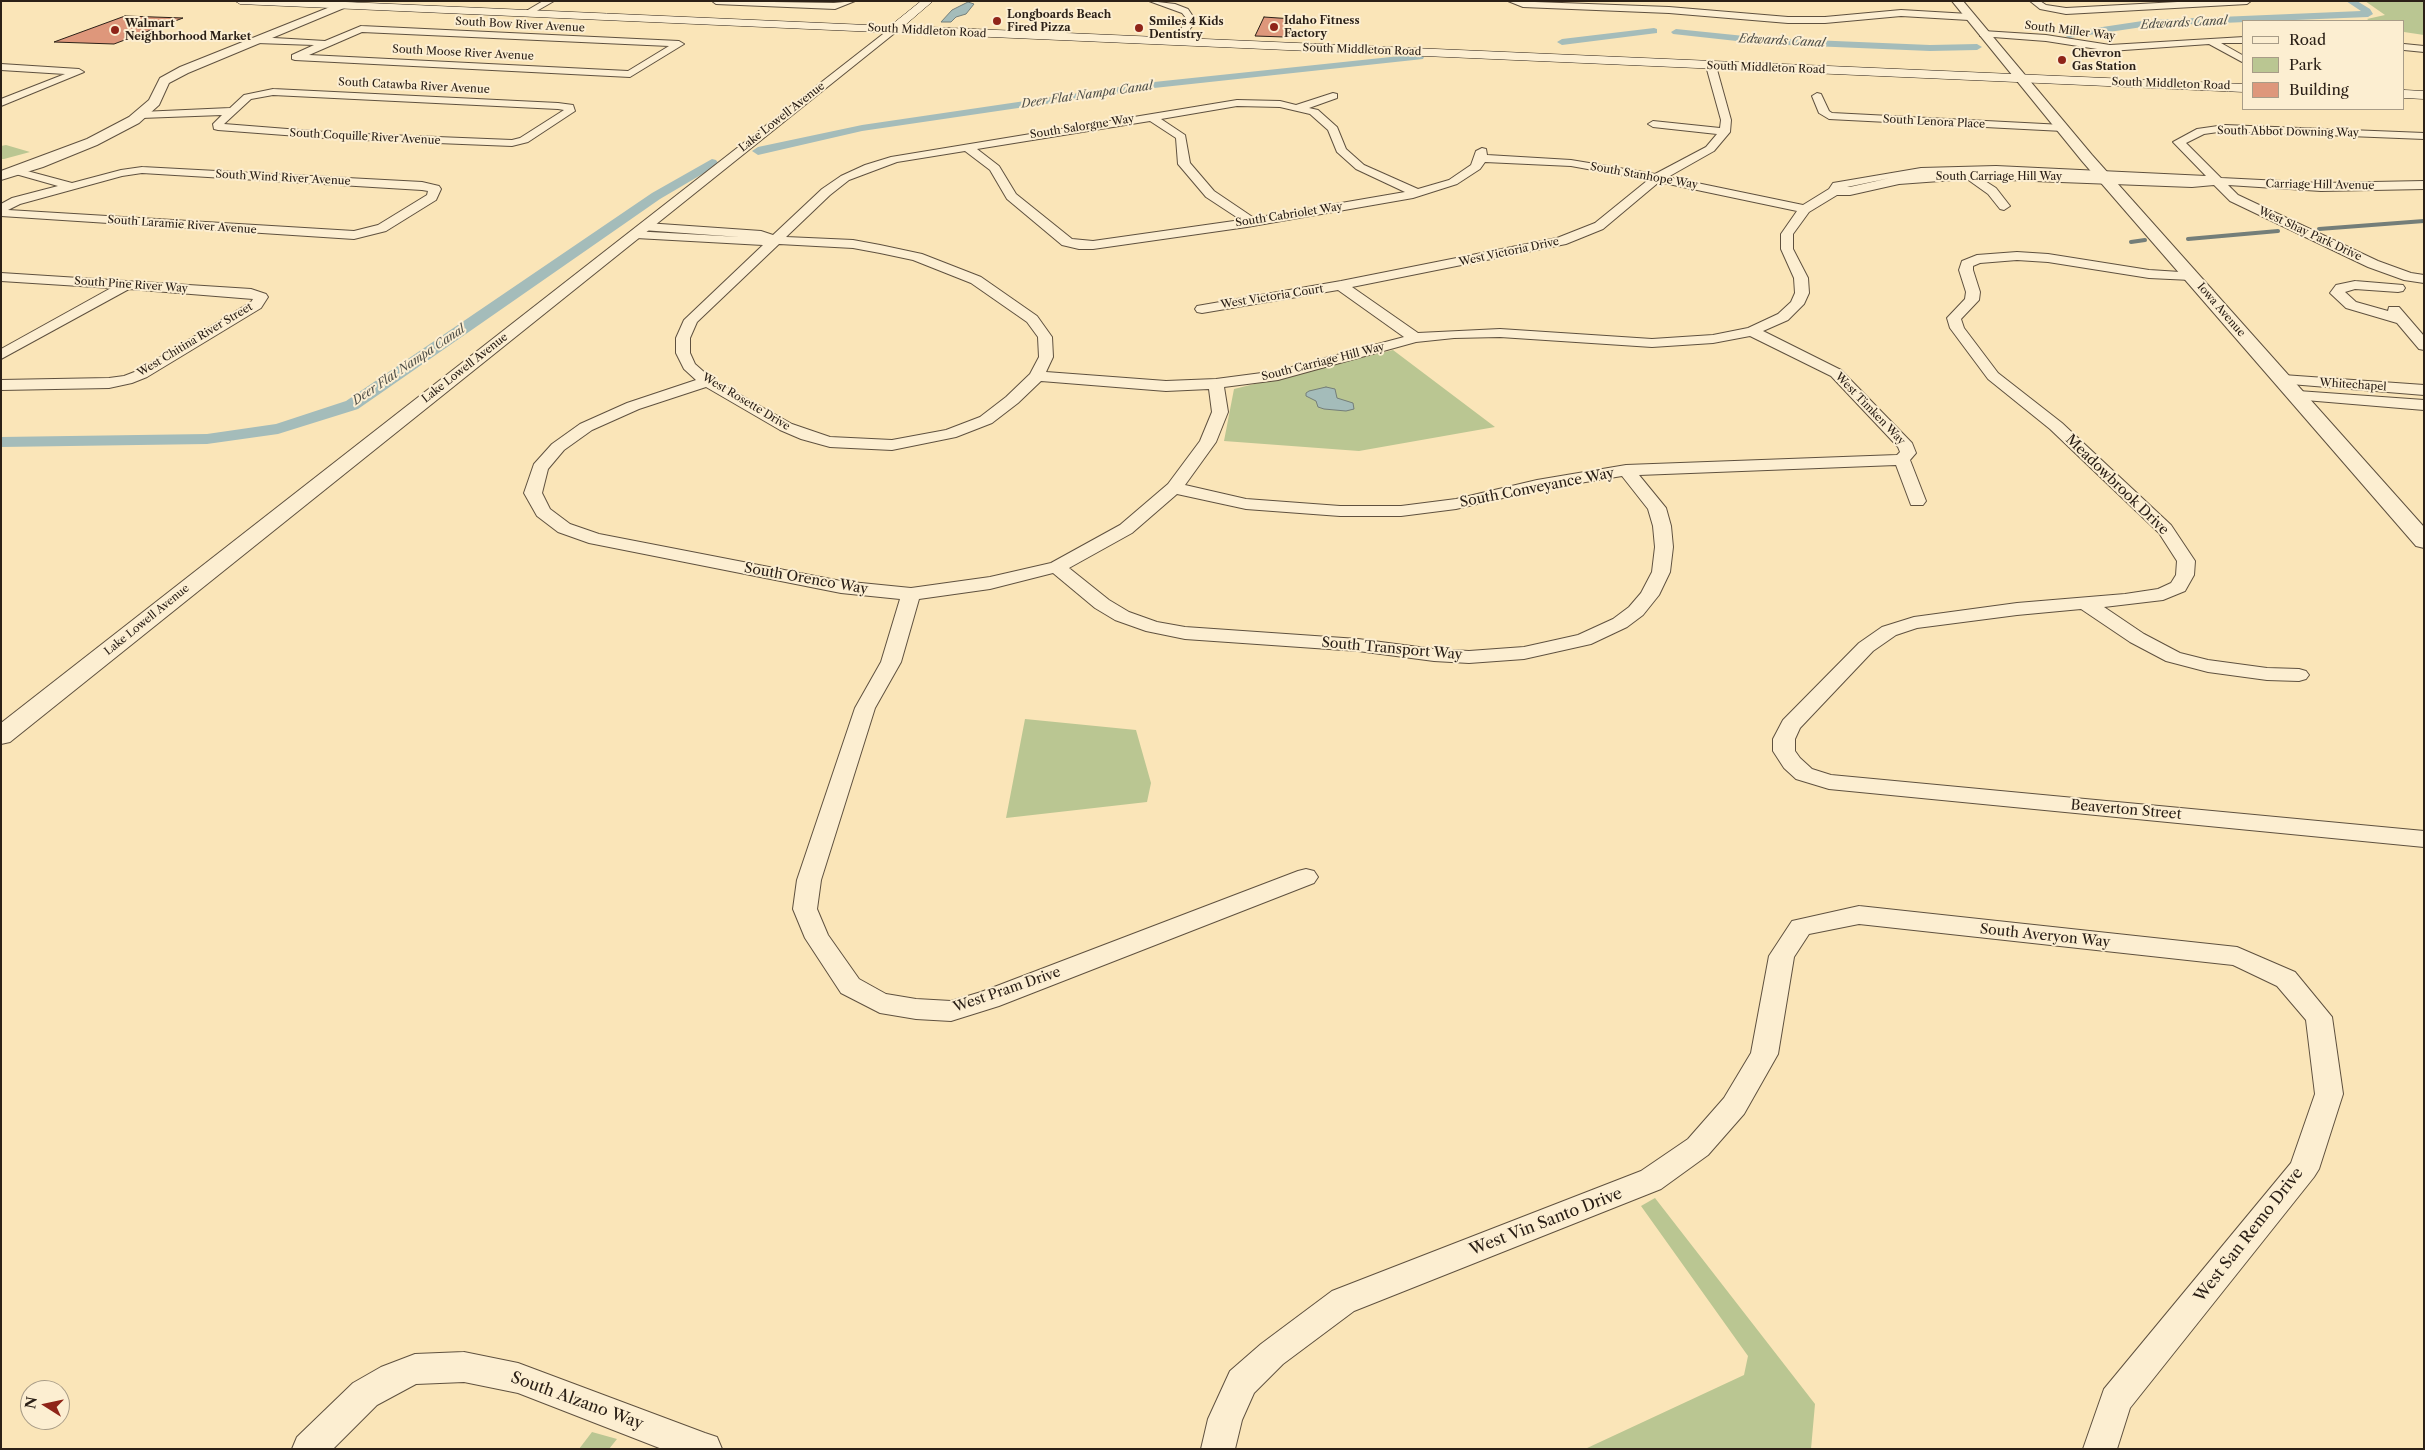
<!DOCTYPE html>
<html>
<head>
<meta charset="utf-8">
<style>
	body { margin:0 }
	#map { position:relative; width:2425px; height:1450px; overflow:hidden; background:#fae5b8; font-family:"Libre Caslon Text",serif }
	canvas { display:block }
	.frame { position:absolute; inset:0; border:2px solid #2b2017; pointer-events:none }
	.legend { position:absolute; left:2242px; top:20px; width:162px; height:90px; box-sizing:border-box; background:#fceed1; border:1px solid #a89c87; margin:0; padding:6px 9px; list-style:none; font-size:15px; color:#2b2017 }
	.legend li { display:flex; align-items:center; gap:10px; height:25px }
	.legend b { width:25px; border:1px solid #a89c87 }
	.north { position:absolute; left:20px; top:1380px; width:50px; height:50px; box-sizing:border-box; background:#fceed1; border:1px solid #a89c87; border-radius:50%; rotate:280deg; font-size:14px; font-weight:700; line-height:20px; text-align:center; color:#2b2017 }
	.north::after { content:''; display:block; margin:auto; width:18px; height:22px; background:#8f2418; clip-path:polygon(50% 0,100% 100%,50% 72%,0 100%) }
</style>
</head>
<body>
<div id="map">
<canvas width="2425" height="1450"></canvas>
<div class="frame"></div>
<ul class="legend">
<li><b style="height:6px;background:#fceed1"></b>Road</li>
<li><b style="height:14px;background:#bac692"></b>Park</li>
<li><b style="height:14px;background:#de977b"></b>Building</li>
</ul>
<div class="north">N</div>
</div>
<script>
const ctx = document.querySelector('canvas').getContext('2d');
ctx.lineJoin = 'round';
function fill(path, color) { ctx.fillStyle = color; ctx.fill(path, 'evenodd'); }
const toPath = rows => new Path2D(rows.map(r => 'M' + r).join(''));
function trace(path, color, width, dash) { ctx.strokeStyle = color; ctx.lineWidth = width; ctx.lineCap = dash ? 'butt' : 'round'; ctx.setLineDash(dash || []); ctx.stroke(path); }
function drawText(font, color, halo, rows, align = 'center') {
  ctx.font = font + ' "Libre Caslon Text",serif'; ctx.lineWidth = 4; ctx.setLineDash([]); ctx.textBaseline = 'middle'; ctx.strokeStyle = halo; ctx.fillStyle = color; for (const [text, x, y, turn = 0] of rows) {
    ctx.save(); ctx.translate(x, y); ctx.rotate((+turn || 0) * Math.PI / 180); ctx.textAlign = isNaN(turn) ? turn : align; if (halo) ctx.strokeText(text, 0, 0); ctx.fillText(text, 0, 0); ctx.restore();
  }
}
fill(toPath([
	[2365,1,2424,1,2424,35,2404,32,2404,21,2370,21,2367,19,2385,15],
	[6,145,30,152,4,159,1,159,1,146],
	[1393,350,1495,427,1359,451,1224,441,1234,389],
	[1025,719,1136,730,1151,783,1147,802,1006,818],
	[1655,1198,1815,1404,1811,1449,1585,1449,1744,1375,1748,1356,1641,1206],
	[592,1432,617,1439,609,1449,579,1449]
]), '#bac692');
const water = toPath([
	[968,2,974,4,966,14,956,17,951,22,941,22,952,10,968,2],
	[1326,387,1335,389,1337,398,1353,403,1354,409,1346,411,1324,409,1318,407,1316,401,1306,396,1306,393,1309,391,1326,387]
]);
fill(water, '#a4bcba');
trace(water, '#747e79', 1);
trace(toPath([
	[2319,229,2424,221],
	[2188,239,2278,231],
	[2131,242,2145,240]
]), '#747e79', 4);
fill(toPath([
	[2346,1,2357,1,2370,9,2373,14,2368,17,2149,26,2069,38,2064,35,2069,32,2149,20,2361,11,2346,1],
	[1654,28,1657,29,1657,33,1562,45,1557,42,1562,39,1654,28],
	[1676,29,1764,38,1930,45,1977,44,1982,47,1977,50,1930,51,1764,44,1673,34,1671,32,1676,29],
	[1419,54,1424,57,1423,59,1154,88,862,131,758,155,752,151,758,147,862,125,1154,82,1419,54],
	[712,159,716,160,718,163,716,166,660,199,358,409,278,434,207,444,1,447,1,437,207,434,276,424,346,401,652,193,712,159]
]), '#a4bcba');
const building = toPath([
	[125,16,183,18,114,44,54,42,125,16],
	[1264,17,1293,19,1285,37,1255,36,1264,17]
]);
fill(building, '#de977b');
trace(building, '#2b2017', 1);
const minor = toPath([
	[543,1,554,1,528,16,521,14,543,1],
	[712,1,834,3,855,1,835,9,716,4,712,1],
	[1149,1,1175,4,1188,9,1194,18,1193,25,1178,44,1170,42,1184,25,1186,18,1182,13,1149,1],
	[1508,1,1669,7,1788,17,1825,17,1901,10,1969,14,1973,17,1969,20,1901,16,1825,23,1788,23,1669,13,1523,7,1508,1],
	[2030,1,2040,1,2046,5,2066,8,2196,1,2251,1,2247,4,2066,14,2040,9,2030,1],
	[361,26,679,41,684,44,630,77,295,60,292,59,292,55,314,45,257,43,252,40,257,37,325,41,361,26],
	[362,32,669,46,628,71,309,55,362,32],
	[1983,31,2046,35,2110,45,2244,37,2244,43,2221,43,2244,56,2244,63,2209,44,2110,51,2046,41,1980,36,1980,32,1983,31],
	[2404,44,2424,46,2424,52,2404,50,2404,44],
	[1711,63,1716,66,1731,120,1730,132,1714,151,1668,177,1803,205,1829,189,1833,183,1921,168,1996,166,2206,176,2173,142,2197,129,2225,125,2424,133,2424,139,2225,131,2204,134,2186,143,2221,178,2321,183,2424,181,2424,189,2321,191,2228,185,2238,195,2378,261,2411,273,2424,275,2424,283,2404,280,2368,267,2230,201,2214,185,2192,187,1982,179,1996,188,2010,206,2004,210,2000,209,1988,194,1967,179,1899,184,1850,195,1837,195,1809,212,1793,234,1793,249,1808,278,1809,293,1804,304,1788,320,1763,331,1841,370,1912,443,1916,453,1910,460,1926,501,1923,505,1911,505,1896,465,1639,475,1666,508,1671,526,1673,547,1670,572,1659,595,1643,615,1627,627,1591,644,1524,659,1469,663,1434,661,1358,651,1185,639,1146,631,1115,620,1095,608,1053,573,990,589,919,599,901,662,875,708,821,880,817,909,828,935,859,979,886,994,916,999,951,1001,981,992,1298,871,1306,869,1314,871,1318,877,1314,883,999,1006,951,1021,916,1019,880,1013,841,993,805,938,793,909,797,880,855,708,881,662,900,599,841,593,589,543,558,532,537,516,524,493,534,464,552,444,580,424,627,403,696,380,684,369,676,353,676,338,684,320,763,245,636,238,630,234,632,231,740,237,642,230,640,227,646,223,761,231,773,235,822,189,841,176,865,165,891,157,1237,100,1280,101,1296,105,1333,93,1337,94,1337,98,1309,108,1318,110,1337,127,1346,149,1364,165,1418,189,1449,180,1471,165,1476,151,1482,148,1486,149,1487,155,1571,160,1655,174,1706,147,1717,134,1653,127,1648,124,1653,121,1720,128,1721,120,1706,66,1711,63],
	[1237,106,1280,107,1310,114,1328,130,1337,152,1356,169,1405,192,1254,218,1214,191,1190,163,1185,135,1161,119,1237,106],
	[1150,121,1176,138,1178,164,1206,197,1241,220,1093,241,1072,239,1016,194,999,166,977,149,1150,121],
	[965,151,990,170,1007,199,1062,245,1079,249,1093,249,1247,227,1413,198,1457,184,1480,169,1485,162,1571,166,1648,180,1595,223,1557,238,1341,281,1197,306,1195,309,1197,312,1202,313,1338,290,1404,337,1277,371,1216,379,1166,381,1046,372,1053,357,1052,337,1037,316,981,277,922,254,880,245,853,240,786,237,830,195,849,180,897,162,965,151],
	[1890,178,1850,187,1847,187,1890,178],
	[1659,182,1797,211,1781,234,1781,249,1794,278,1795,293,1791,302,1778,314,1748,328,1713,335,1652,339,1500,329,1418,333,1352,287,1566,244,1603,229,1659,182],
	[779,244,853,248,880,253,913,260,971,283,1027,322,1038,337,1039,357,1030,374,1006,397,980,417,946,430,892,440,830,437,792,424,712,379,695,364,690,353,690,338,697,322,779,244],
	[1750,336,1831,376,1898,447,1900,452,1897,455,1626,465,1537,480,1456,499,1401,506,1340,506,1246,499,1185,485,1216,442,1228,412,1224,387,1278,380,1416,342,1454,338,1500,337,1652,347,1713,343,1750,336],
	[1041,381,1166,391,1209,389,1212,412,1200,441,1168,484,1120,525,1051,563,990,577,911,588,841,581,599,534,570,524,550,509,542,493,548,469,564,450,592,430,639,409,706,387,780,430,801,439,830,447,892,450,956,437,992,423,1018,403,1041,381],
	[1622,476,1648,509,1653,526,1655,547,1652,572,1641,593,1629,607,1613,619,1578,635,1524,647,1469,651,1434,649,1358,639,1185,627,1157,622,1129,612,1109,600,1069,568,1132,533,1177,494,1246,509,1340,516,1401,516,1456,509,1537,490,1622,476],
	[1,64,79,69,84,72,1,106,1,99,65,74,1,70,1,64],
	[273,89,558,103,573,105,575,111,528,142,512,146,338,139,218,130,214,129,213,124,222,115,141,118,136,115,141,112,230,108,244,95,273,89],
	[273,95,558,109,564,110,520,138,512,140,338,133,224,124,251,99,273,95],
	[1817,93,1821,94,1829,111,1832,113,2063,125,2068,128,2063,131,1829,119,1819,113,1812,96,1817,93],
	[142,167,422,182,439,186,441,189,436,200,386,231,354,239,1,216,1,204,12,198,58,186,12,173,12,169,16,168,72,183,121,170,142,167],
	[142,173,422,190,428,191,427,195,378,225,354,231,8,210,20,204,122,176,142,173],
	[2017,252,2048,254,2149,270,2196,273,2198,276,2196,279,2191,280,2149,278,2048,262,2017,260,1980,263,1973,266,1973,270,1980,292,1979,300,1961,319,1964,328,1998,373,2062,423,2171,525,2195,561,2194,575,2185,591,2163,600,2104,607,2144,634,2180,653,2208,660,2267,668,2299,669,2306,671,2309,675,2306,679,2299,681,2267,680,2208,672,2166,661,2130,642,2081,609,2017,615,1917,628,1896,635,1873,651,1800,728,1795,739,1795,751,1800,758,1812,769,1831,775,2424,831,2424,847,1829,789,1796,779,1784,768,1773,751,1773,739,1783,720,1859,643,1882,627,1914,617,2017,603,2125,594,2158,589,2171,583,2176,575,2177,561,2159,533,2050,429,1988,379,1950,328,1947,318,1965,299,1966,292,1959,270,1962,261,1977,255,2017,252],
	[1,273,251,289,266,294,268,297,261,308,147,377,132,383,109,388,1,390,1,380,109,378,124,376,137,371,251,302,253,299,129,289,1,359,1,349,111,288,1,281,1,273],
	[2355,281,2403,285,2405,288,2403,291,2398,292,2355,289,2345,292,2356,302,2388,311,2389,307,2399,307,2424,336,2424,350,2419,349,2397,323,2346,308,2330,293,2336,285,2355,281],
	[2283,375,2424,385,2424,395,2278,383,2275,380,2283,375],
	[2298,391,2424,400,2424,410,2293,399,2290,396,2293,393,2298,391],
	[1859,906,2237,947,2295,972,2332,1017,2343,1094,2319,1169,2314,1177,2130,1408,2117,1449,2083,1449,2104,1389,2291,1163,2315,1094,2306,1020,2277,986,2233,965,1859,924,1809,934,1794,957,1778,1054,1744,1114,1708,1155,1661,1189,1354,1311,1283,1364,1254,1393,1242,1420,1235,1449,1201,1449,1208,1419,1230,1371,1261,1344,1332,1291,1641,1171,1688,1139,1724,1098,1751,1053,1769,956,1792,921,1859,906],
	[464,1352,518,1363,705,1433,717,1437,722,1449,662,1449,518,1393,464,1382,416,1384,377,1405,333,1449,292,1449,297,1437,353,1383,381,1367,415,1354,464,1352]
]);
const tertiary = toPath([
	[1952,1,1963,1,2092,155,2424,527,2424,548,2416,546,2082,161,1952,1],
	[340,3,344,4,344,8,188,73,169,83,159,105,139,123,97,145,43,167,1,180,1,171,87,139,129,117,149,100,160,78,180,67,340,3],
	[892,27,896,28,896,32,10,742,1,744,1,723,892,27]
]);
const secondary = toPath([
	[235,1,323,1,890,26,921,1,933,1,904,26,2244,84,2244,92,240,4,235,1],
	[2404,90,2424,91,2424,99,2404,98,2404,90]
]);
trace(minor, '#5f513f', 2);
trace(tertiary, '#5f513f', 2);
trace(secondary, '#2b2017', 1);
fill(minor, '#fceed1');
fill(tertiary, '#fceed1');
fill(secondary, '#fceed1');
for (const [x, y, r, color] of [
	[997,21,5,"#8f2418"],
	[1274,27,5,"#8f2418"],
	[1139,28,5,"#8f2418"],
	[115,30,5,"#8f2418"],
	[2062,60,5,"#8f2418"]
]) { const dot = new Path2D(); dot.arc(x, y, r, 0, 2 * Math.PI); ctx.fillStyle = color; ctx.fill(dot); trace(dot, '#fceed1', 2); }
drawText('bold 11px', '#2b2017', '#fceed1', [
	["Longboards Beach",1007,15],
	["Fired Pizza",1007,28],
	["Idaho Fitness",1284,21],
	["Factory",1284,34],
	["Smiles 4 Kids",1149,22],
	["Dentistry",1149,35],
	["Walmart",125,24],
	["Neighborhood Market",125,37],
	["Chevron",2072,54],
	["Gas Station",2072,67]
], 'left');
drawText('11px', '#2b2017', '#fceed1', [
	["South Bow River Avenue",520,25,3],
	["South Middleton Road",927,31,3],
	["South Miller Way",2070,31,7],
	["South Middleton Road",1362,50,2],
	["South Moose River Avenue",463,53,3],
	["South Middleton Road",1766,68,2],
	["South Middleton Road",2171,84,2],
	["South Catawba River Avenue",414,86,3],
	["Lake Lowell Avenue",782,117,-38],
	["South Lenora Place",1934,122,3],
	["South Salorgne Way",1082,127,-9],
	["South Abbot Downing Way",2288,132,1],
	["South Coquille River Avenue",365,137,3],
	["South Stanhope Way",1644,176,10],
	["South Carriage Hill Way",1999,177],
	["South Wind River Avenue",283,178,3],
	["Carriage Hill Avenue",2320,185,1],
	["South Cabriolet Way",1289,215,-9],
	["South Laramie River Avenue",182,225,4],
	["West Shay Park Drive",2310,234,25],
	["West Victoria Drive",1509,252,-12],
	["South Pine River Way",131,285,4],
	["West Victoria Court",1272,297,-9],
	["Iowa Avenue",2221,310,49],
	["West Chitina River Street",195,340,-31],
	["South Carriage Hill Way",1323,362,-14],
	["Lake Lowell Avenue",465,368,-38],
	["Whitechapel",2353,385,4],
	["West Rosette Drive",746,402,31],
	["West Timken Way",1870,409,46],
	["Lake Lowell Avenue",147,620,-39]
]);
drawText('italic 12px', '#4f4f48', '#fceed1', [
	["Edwards Canal",2184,23,-3],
	["Edwards Canal",1782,41,3],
	["Deer Flat Nampa Canal",1087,95,-8],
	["Deer Flat Nampa Canal",409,365,-34]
]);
drawText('14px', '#2b2017', '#fceed1', [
	["Meadowbrook Drive",2117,485,44],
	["South Conveyance Way",1537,488,-11],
	["South Orenco Way",806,579,10],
	["South Transport Way",1392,649,5],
	["Beaverton Street",2126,810,5],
	["South Averyon Way",2045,936,6],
	["West Pram Drive",1007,990,-19]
]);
drawText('16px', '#2b2017', '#fceed1', [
	["West Vin Santo Drive",1546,1222,-21],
	["West San Remo Drive",2249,1235,-52],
	["South Alzano Way",577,1401,20]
]);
</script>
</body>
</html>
